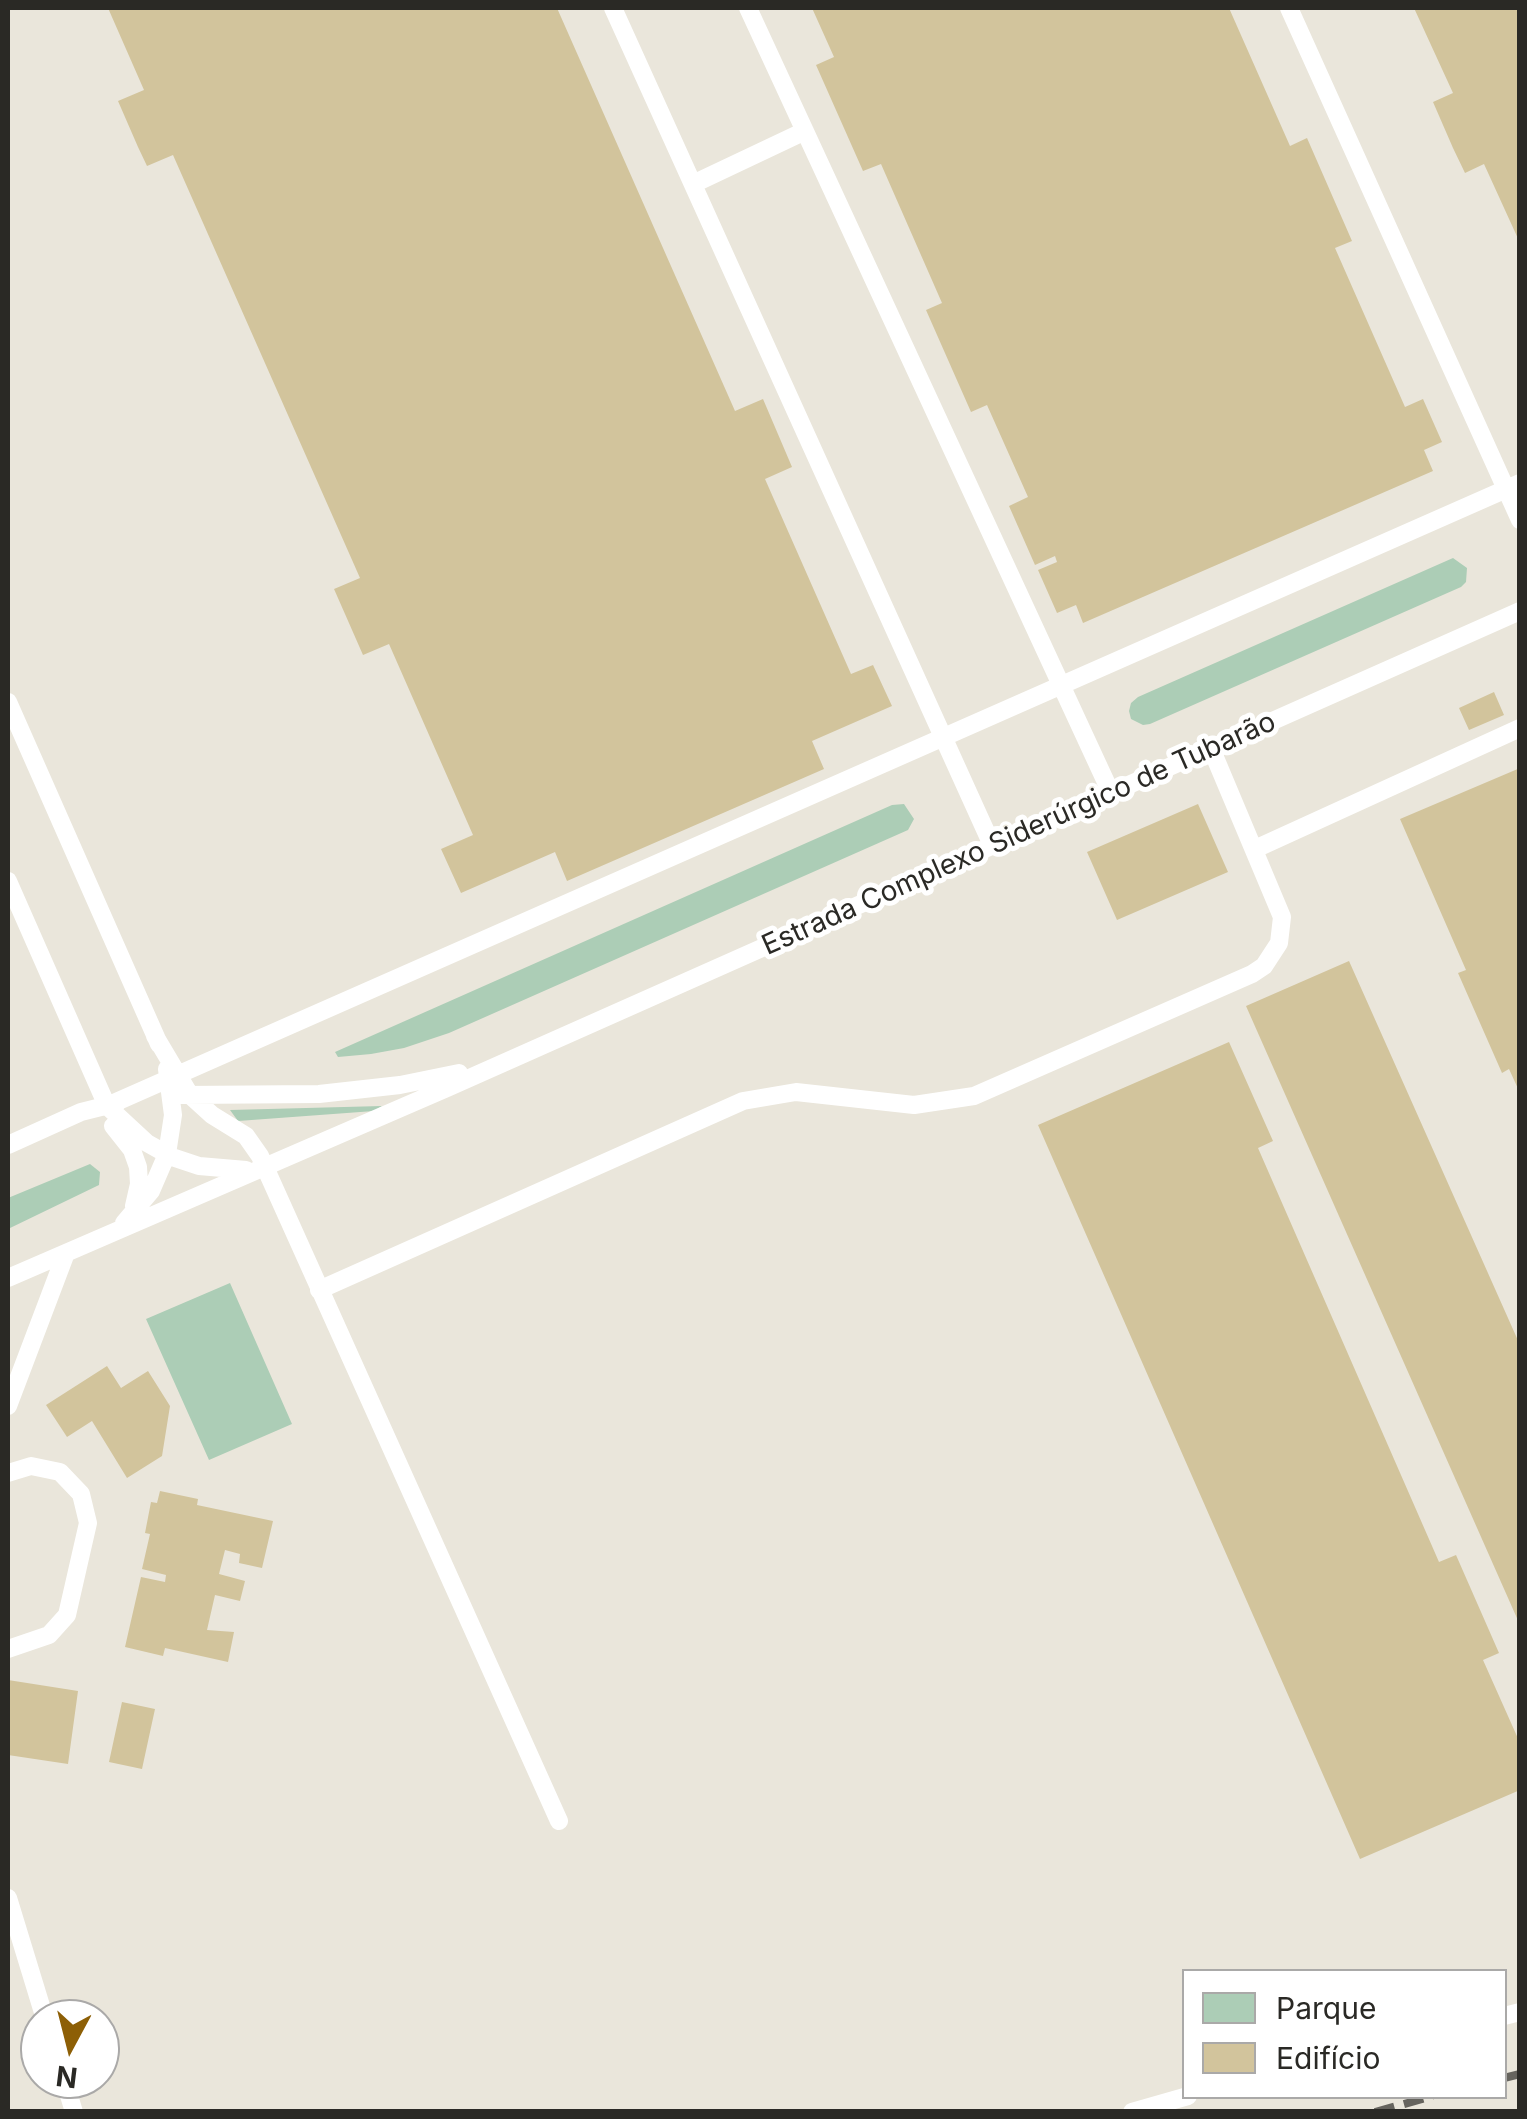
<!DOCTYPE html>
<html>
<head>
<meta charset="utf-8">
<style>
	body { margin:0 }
	#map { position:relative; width:1527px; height:2119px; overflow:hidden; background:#eae6db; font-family:Inter,sans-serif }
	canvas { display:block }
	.frame { position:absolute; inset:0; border:10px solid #2a2925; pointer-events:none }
	.legend { position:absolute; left:1182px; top:1969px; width:325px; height:130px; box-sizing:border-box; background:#fff; border:2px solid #aaa9a8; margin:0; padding:12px 18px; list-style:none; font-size:30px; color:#2a2925 }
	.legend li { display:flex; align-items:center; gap:20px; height:50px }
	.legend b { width:50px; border:2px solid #aaa9a8 }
	.north { position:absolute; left:20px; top:1999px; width:100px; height:100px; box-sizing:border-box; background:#fff; border:2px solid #aaa9a8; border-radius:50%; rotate:187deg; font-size:28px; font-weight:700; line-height:40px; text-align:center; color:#2a2925 }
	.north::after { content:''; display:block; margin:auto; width:35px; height:45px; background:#8d5f06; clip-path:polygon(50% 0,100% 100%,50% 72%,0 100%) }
</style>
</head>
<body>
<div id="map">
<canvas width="1527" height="2119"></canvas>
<div class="frame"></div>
<ul class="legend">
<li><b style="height:28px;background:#accdb6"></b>Parque</li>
<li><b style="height:28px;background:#d2c49c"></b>Edifício</li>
</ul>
<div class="north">N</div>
</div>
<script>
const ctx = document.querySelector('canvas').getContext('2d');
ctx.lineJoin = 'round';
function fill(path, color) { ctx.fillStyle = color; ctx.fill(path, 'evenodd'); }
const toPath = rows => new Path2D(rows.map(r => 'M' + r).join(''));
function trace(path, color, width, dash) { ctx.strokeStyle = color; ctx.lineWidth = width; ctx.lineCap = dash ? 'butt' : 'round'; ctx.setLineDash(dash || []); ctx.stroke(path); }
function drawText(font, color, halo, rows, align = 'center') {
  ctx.font = font + ' Inter,sans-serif'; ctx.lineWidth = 10; ctx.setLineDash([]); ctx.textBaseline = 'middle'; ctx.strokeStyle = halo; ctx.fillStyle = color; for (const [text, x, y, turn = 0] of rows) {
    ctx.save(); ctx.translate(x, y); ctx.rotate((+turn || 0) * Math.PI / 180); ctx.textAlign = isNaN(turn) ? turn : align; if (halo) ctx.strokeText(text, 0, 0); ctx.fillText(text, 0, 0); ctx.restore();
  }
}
fill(toPath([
	[1453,558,1467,568,1466,582,1461,587,1150,724,1143,725,1131,719,1129,711,1131,703,1138,697],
	[904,804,914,819,908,830,449,1033,404,1048,371,1054,338,1057,335,1052,892,805],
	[382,1106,374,1111,238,1121,230,1110],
	[90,1164,100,1172,99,1185,8,1229,8,1198],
	[230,1283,292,1424,209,1460,146,1319]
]), '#accdb6');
fill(toPath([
	[108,8,557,8,735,411,763,399,792,467,765,479,851,674,873,665,892,706,812,741,824,769,567,881,555,852,461,893,441,849,473,835,389,644,363,655,345,614,334,589,360,578,173,155,147,166,138,147,118,101,144,90],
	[812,8,1229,8,1290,146,1307,138,1352,241,1335,248,1405,407,1423,399,1442,442,1424,450,1433,471,1083,623,1076,605,1057,613,1038,570,1057,562,1055,556,1035,565,1009,506,1028,497,987,405,971,412,926,310,942,303,881,164,863,171,816,65,834,57],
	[1414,8,1520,8,1520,243,1484,164,1465,173,1453,148,1433,102,1453,93],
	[1494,692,1504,715,1469,730,1459,708],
	[1520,768,1520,1093,1509,1069,1502,1073,1458,973,1466,970,1400,819],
	[1198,804,1228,872,1117,920,1087,852],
	[1349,961,1520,1345,1520,1625,1246,1006],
	[1229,1042,1273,1141,1258,1148,1439,1562,1456,1555,1499,1653,1483,1660,1520,1743,1520,1790,1360,1859,1038,1125],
	[107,1366,121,1388,148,1371,170,1406,162,1456,127,1478,92,1421,67,1437,46,1405],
	[160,1491,198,1499,197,1505,273,1521,262,1568,239,1563,240,1554,225,1550,219,1574,245,1581,240,1601,215,1595,207,1630,234,1632,228,1662,165,1648,163,1656,125,1647,141,1577,165,1582,166,1575,142,1569,150,1534,145,1533,151,1502,157,1503],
	[8,1680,78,1691,68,1764,8,1755],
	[122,1702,155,1709,142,1769,109,1762]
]), '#d2c49c');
trace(toPath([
	[613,8,992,845],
	[748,8,1111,793],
	[1289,8,1520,520],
	[693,184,805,131],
	[8,702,159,1044],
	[1255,849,1520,728],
	[8,881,107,1106,147,1143,172,1157,199,1166,246,1170],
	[155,1036,190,1095,212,1115,246,1136,260,1156,559,1821],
	[182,1095,319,1094,400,1085,459,1073],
	[107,1106,1520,483],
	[113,1126,132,1150,138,1167,139,1184,134,1206],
	[8,1145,81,1112,117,1103],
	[124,1223,151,1191,167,1154,173,1115,167,1069],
	[8,1278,447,1088,1520,611],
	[319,1290,743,1101,796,1092,914,1105,974,1096,1252,974,1264,966,1279,943,1282,917,1211,748],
	[8,1406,66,1253],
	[8,1473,31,1466,60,1472,81,1494,88,1523,67,1615,49,1635,8,1649],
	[8,1898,45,2019],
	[1504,2016,1520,2012],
	[64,2079,74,2112],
	[1132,2112,1188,2096]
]), '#fff', 18);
trace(toPath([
	[1504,2078,1520,2074],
	[1375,2112,1433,2096]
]), '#66645e', 8, [20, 10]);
drawText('28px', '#2a2925', '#fff', [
	["Estrada Complexo Siderúrgico de Tubarão",1019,834,-24]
]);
</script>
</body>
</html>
